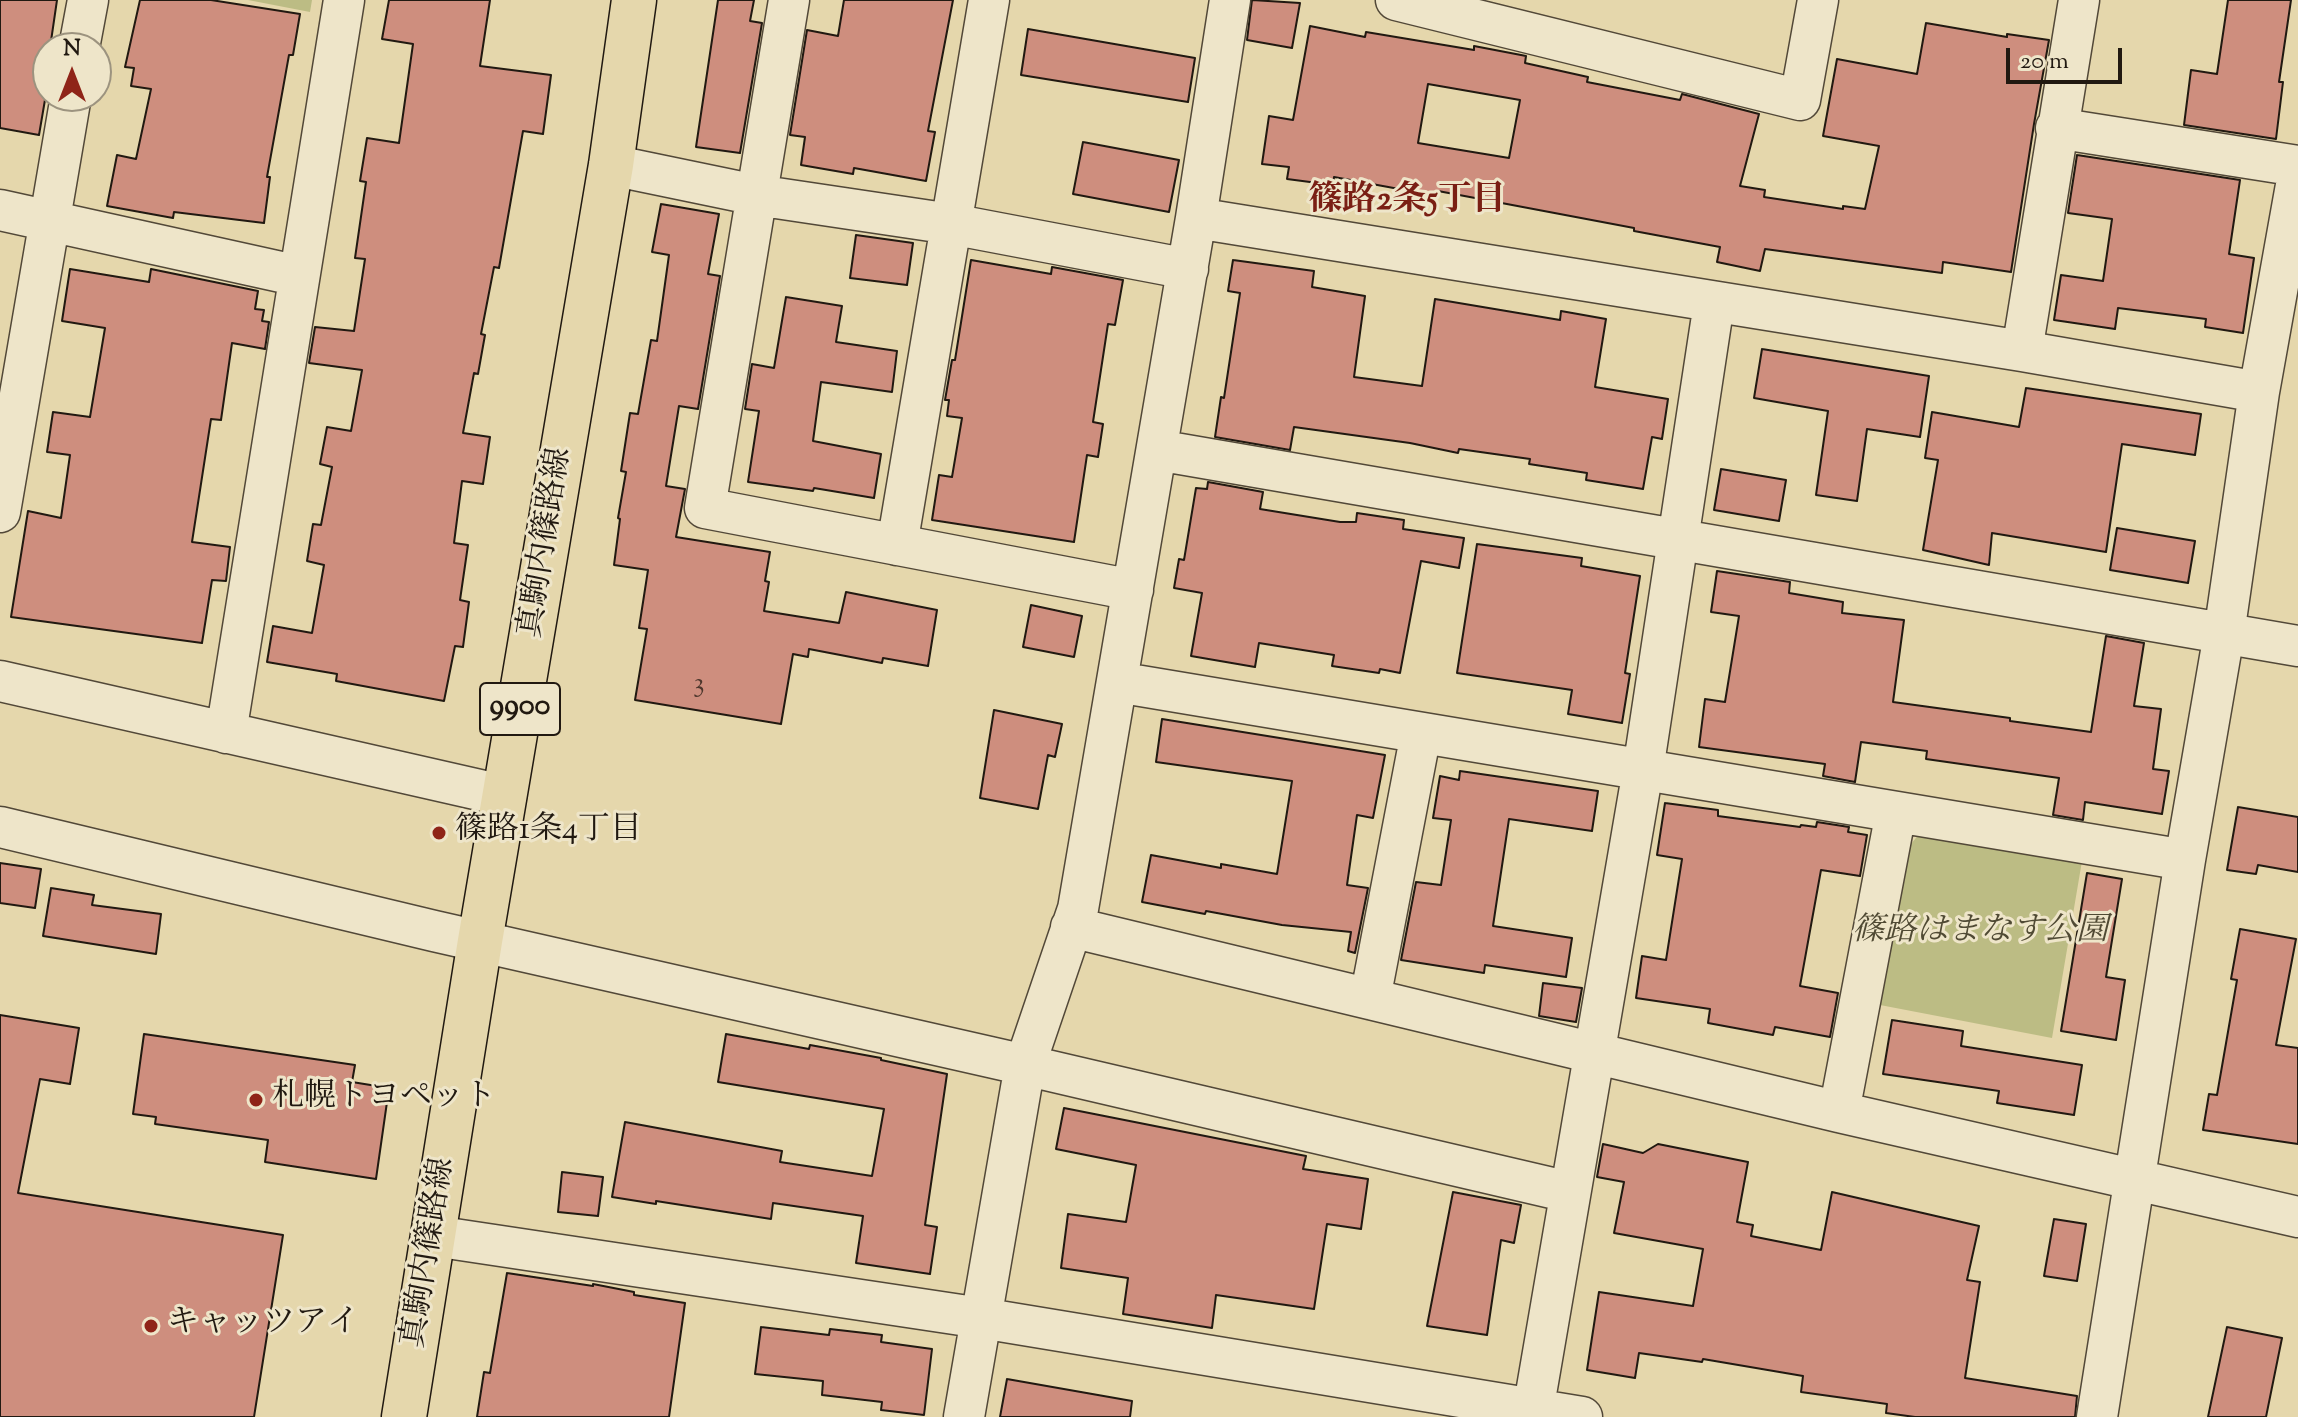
<!DOCTYPE html>
<html>
<head>
<meta charset="utf-8">
<style>
	body { margin:0 }
	#map { position:relative; width:2298px; height:1417px; overflow:hidden; background:#e5d7ac; font-family:"Sorts Mill Goudy",serif }
	canvas { display:block }
	.north { position:absolute; left:32px; top:32px; width:80px; height:80px; box-sizing:border-box; background:#eee5c9; border:2px solid #9c937f; border-radius:50%; rotate:0deg; font-size:22px; font-weight:700; line-height:32px; text-align:center; color:#211911 }
	.north::after { content:''; display:block; margin:auto; width:28px; height:36px; background:#8f2418; clip-path:polygon(50% 0,100% 100%,50% 72%,0 100%) }
	.scale { position:absolute; left:2006px; top:48px; width:116px; height:36px; box-sizing:border-box; border:4px solid #211911; border-top:0; padding-left:10px; font-size:24px; line-height:28px; white-space:nowrap; color:#211911; -webkit-text-stroke:6px #eee5c9; paint-order:stroke }
</style>
</head>
<body>
<div id="map">
<canvas width="2298" height="1417"></canvas>
<div class="north">N</div>
<div class="scale">20 m</div>
</div>
<script>
const ctx = document.querySelector('canvas').getContext('2d');
ctx.lineJoin = 'round';
function fill(path, color) { ctx.fillStyle = color; ctx.fill(path, 'evenodd'); }
const toPath = rows => new Path2D(rows.map(r => 'M' + r).join(''));
function trace(path, color, width, dash) { ctx.strokeStyle = color; ctx.lineWidth = width; ctx.lineCap = dash ? 'butt' : 'round'; ctx.setLineDash(dash || []); ctx.stroke(path); }
function drawText(font, color, halo, rows, align = 'center') {
  ctx.font = font + ' "Sorts Mill Goudy","Noto Serif JP",serif'; ctx.lineWidth = 6; ctx.setLineDash([]); ctx.textBaseline = 'middle'; ctx.strokeStyle = halo; ctx.fillStyle = color; for (const [text, x, y, turn = 0] of rows) {
    ctx.save(); ctx.translate(x, y); ctx.rotate((+turn || 0) * Math.PI / 180); ctx.textAlign = isNaN(turn) ? turn : align; if (halo) ctx.strokeText(text, 0, 0); ctx.fillText(text, 0, 0); ctx.restore();
  }
}
fill(toPath([
	[248,0,312,0,310,12],
	[1921,832,2082,861,2052,1038,1880,1005,1904,852]
]), '#bcbc84');
const building = toPath([
	[0,0,57,0,50,48,48,48,47,88,39,135,0,128,0,0],
	[140,0,211,0,300,14,293,55,289,55,267,177,270,177,264,223,174,212,173,218,107,206,117,155,136,159,151,89,131,86,134,68,125,67,140,0],
	[389,0,490,0,480,66,551,75,543,134,523,131,499,268,494,267,481,334,485,335,478,374,474,373,463,433,490,437,483,484,462,481,454,543,468,545,460,600,469,602,463,647,455,646,444,701,336,681,337,674,267,662,273,626,312,633,324,565,307,561,313,524,321,525,332,467,320,464,327,427,351,431,362,370,309,363,315,327,354,331,365,259,355,258,366,182,360,181,367,138,399,143,413,44,382,39,389,0],
	[718,0,754,0,750,21,762,23,740,153,696,147,718,0],
	[844,0,953,0,928,131,935,132,926,181,854,168,853,174,801,165,805,137,790,135,807,30,838,36,844,0],
	[1252,0,1300,3,1292,48,1247,40,1252,0],
	[2228,0,2291,0,2279,82,2283,82,2276,139,2184,125,2191,70,2217,74,2228,0],
	[1926,23,2007,37,2007,34,2049,40,2034,124,2011,272,1943,262,1942,273,1765,249,1760,271,1717,262,1720,247,1634,231,1634,228,1438,191,1437,196,1334,177,1333,185,1287,179,1289,167,1262,164,1269,116,1293,120,1310,26,1365,37,1366,32,1474,50,1474,46,1521,55,1526,56,1525,63,1588,77,1587,82,1680,100,1682,94,1759,114,1740,186,1765,190,1764,197,1843,209,1843,206,1865,209,1879,146,1823,136,1837,59,1917,74,1926,23],
	[1428,84,1520,100,1509,158,1418,143,1428,84],
	[1028,29,1195,58,1188,102,1021,75,1028,29],
	[1083,142,1179,160,1169,212,1073,194,1083,142],
	[2077,155,2240,180,2229,254,2254,258,2243,333,2205,327,2206,319,2118,308,2115,329,2054,320,2061,275,2103,281,2112,219,2068,213,2077,155],
	[661,204,719,214,708,274,720,276,698,409,679,406,666,486,685,489,676,537,770,552,765,581,769,582,764,611,839,623,846,592,937,610,928,666,883,658,882,663,809,649,808,657,793,654,781,724,635,700,647,629,639,628,648,570,614,565,620,519,618,518,626,472,621,471,630,413,638,414,651,340,657,341,669,255,652,252,661,204],
	[856,235,913,243,907,285,850,278,856,235],
	[971,260,1051,274,1052,267,1123,280,1115,325,1108,324,1093,422,1103,424,1098,457,1087,455,1074,542,932,520,939,475,952,477,962,418,947,416,949,400,945,400,952,360,955,360,971,260],
	[1233,260,1314,271,1312,287,1365,296,1354,377,1422,386,1435,299,1560,320,1561,311,1606,319,1595,387,1668,399,1662,439,1652,437,1643,489,1586,480,1587,473,1529,464,1530,459,1459,449,1458,453,1410,443,1294,427,1290,450,1215,437,1221,397,1224,398,1240,293,1228,291,1233,260],
	[70,269,149,282,151,269,258,291,255,309,264,310,262,321,269,322,265,349,232,343,221,420,211,419,192,542,230,547,226,581,212,580,202,643,11,617,28,511,61,518,70,455,47,452,53,412,90,417,105,328,62,321,70,269],
	[786,297,842,306,836,342,897,351,892,392,821,382,813,441,881,454,874,498,814,488,813,491,748,482,759,411,745,409,752,364,774,368,786,297],
	[1762,349,1929,376,1920,437,1867,429,1857,501,1816,495,1828,411,1754,398,1762,349],
	[2026,388,2201,414,2195,455,2122,444,2106,552,1992,533,1989,565,1923,550,1938,460,1925,458,1932,412,2019,427,2026,388],
	[1721,469,1786,480,1779,521,1714,510,1721,469],
	[1208,482,1263,492,1260,509,1340,522,1356,522,1357,513,1404,520,1403,529,1464,538,1459,568,1421,561,1400,673,1380,669,1379,673,1332,666,1334,655,1259,643,1255,667,1191,656,1202,593,1174,588,1179,559,1184,560,1196,488,1207,489,1208,482],
	[2117,528,2195,541,2188,583,2110,570,2117,528],
	[1477,544,1582,558,1581,566,1640,576,1625,673,1630,674,1622,723,1568,714,1572,690,1457,673,1477,544],
	[1717,571,1790,582,1789,593,1843,602,1842,613,1904,620,1893,702,2010,718,2010,721,2091,732,2106,636,2144,643,2134,706,2161,709,2153,769,2169,771,2162,814,2085,802,2083,820,2053,815,2059,778,1926,759,1927,751,1861,742,1855,782,1823,776,1825,764,1699,747,1705,699,1725,702,1739,616,1711,612,1717,571],
	[1031,605,1082,616,1074,657,1023,647,1031,605],
	[994,710,1062,724,1055,757,1048,755,1038,809,980,798,994,710],
	[1162,719,1385,755,1373,818,1357,815,1347,885,1368,888,1355,953,1348,951,1351,932,1282,925,1206,911,1205,914,1142,902,1151,855,1221,868,1221,864,1277,874,1292,781,1156,762,1162,719],
	[1460,771,1598,791,1592,831,1509,819,1493,926,1572,938,1566,977,1485,965,1484,973,1401,960,1416,882,1441,885,1451,820,1433,818,1440,776,1459,780,1460,771],
	[1665,803,1718,810,1718,816,1800,827,1801,825,1816,827,1817,822,1849,827,1848,832,1867,835,1860,876,1821,870,1800,986,1838,993,1830,1037,1775,1027,1773,1035,1708,1023,1710,1009,1636,998,1642,956,1666,960,1682,859,1657,855,1665,803],
	[2238,807,2298,817,2298,872,2258,865,2256,874,2227,870,2238,807],
	[0,863,41,869,35,908,0,903,0,863],
	[2087,873,2122,879,2106,977,2125,980,2116,1040,2061,1031,2087,873],
	[51,888,94,895,92,905,161,914,156,954,43,936,51,888],
	[2240,929,2296,939,2276,1045,2298,1048,2298,1144,2203,1130,2209,1094,2217,1095,2237,980,2231,979,2240,929],
	[1543,983,1582,988,1576,1022,1539,1016,1543,983],
	[0,1015,79,1028,70,1084,40,1079,18,1193,283,1235,254,1417,0,1417,0,1015],
	[1892,1020,1963,1031,1961,1046,2082,1065,2074,1115,1997,1103,1999,1091,1883,1074,1892,1020],
	[144,1034,355,1065,352,1082,389,1088,376,1179,265,1162,268,1140,155,1124,156,1117,133,1114,144,1034],
	[726,1034,809,1049,810,1045,881,1058,881,1060,947,1074,925,1225,937,1227,930,1274,856,1263,863,1216,773,1203,771,1219,656,1201,656,1204,612,1197,625,1122,782,1151,780,1162,872,1176,884,1109,718,1082,726,1034],
	[1064,1108,1306,1156,1303,1169,1368,1179,1361,1229,1327,1224,1314,1309,1216,1295,1212,1328,1123,1314,1128,1278,1061,1268,1068,1214,1126,1222,1136,1165,1056,1149,1064,1108],
	[1603,1144,1643,1153,1658,1144,1748,1162,1737,1222,1753,1225,1751,1236,1821,1250,1832,1192,1979,1226,1967,1280,1980,1282,1965,1378,2077,1396,2075,1417,1915,1417,1886,1413,1887,1404,1801,1392,1803,1376,1703,1359,1702,1362,1639,1353,1635,1378,1587,1370,1599,1292,1693,1306,1703,1249,1614,1233,1624,1182,1597,1177,1603,1144],
	[562,1172,603,1177,598,1216,558,1212,562,1172],
	[1453,1192,1521,1205,1514,1243,1501,1240,1487,1335,1427,1326,1453,1192],
	[2054,1219,2086,1224,2077,1281,2044,1276,2054,1219],
	[507,1273,593,1286,593,1284,634,1292,634,1295,685,1303,669,1417,477,1417,484,1372,490,1373,507,1273],
	[761,1327,829,1335,830,1329,882,1335,881,1342,932,1349,924,1415,881,1410,882,1402,822,1395,823,1381,755,1374,761,1327],
	[2227,1327,2282,1338,2266,1417,2208,1417,2227,1327],
	[1007,1379,1132,1401,1130,1417,1000,1417,1007,1379]
]);
fill(building, '#ce8e7e');
trace(building, '#211911', 2);
const minor = toPath([
	[789,0,705,508,1133,590],
	[1396,0,1800,100,1818,0],
	[79,48,88,0],
	[2056,128,2298,166],
	[611,165,756,195,951,224,1188,269],
	[0,210,299,276],
	[1196,218,1230,0],
	[2022,351,2079,0],
	[1157,450,2298,646],
	[0,512,71,96],
	[897,545,989,0],
	[0,681,506,796],
	[1117,682,2185,860],
	[226,733,344,0],
	[0,827,434,931,1025,1065,1569,1192],
	[1071,927,1839,1112,2298,1217],
	[1370,999,1421,733],
	[1839,1112,1896,812],
	[434,1236,981,1318,1582,1417],
	[964,1417,1025,1065,1078,909,1196,218,2022,351,2259,392],
	[1532,1417,1643,770,1714,303],
	[2097,1417,2185,860,2224,634,2259,392,2298,174]
]);
const major = toPath([
	[404,1417,480,941,611,165,634,0]
]);
trace(minor, '#524838', 43);
trace(major, '#211911', 47);
trace(minor, '#eee5c9', 40);
trace(major, '#e5d7ac', 44);
for (const [x, y, r, color] of [
	[439,833,8,"#8f2418"],
	[256,1100,8,"#8f2418"],
	[151,1326,8,"#8f2418"]
]) { const dot = new Path2D(); dot.arc(x, y, r, 0, 2 * Math.PI); ctx.fillStyle = color; ctx.fill(dot); trace(dot, '#eee5c9', 3); }
drawText('28px', '#4c362c', null, [
	["3",699,686]
]);
for (const [x, y, w] of [
	[520,709,80]
]) { const box = new Path2D(); box.roundRect(x - w / 2, y - 26, w, 52, 6); ctx.fillStyle = '#eee5c9'; ctx.fill(box); trace(box, '#211911', 2); }
drawText('bold 30px', '#211911', null, [
	["9900",520,709]
]);
drawText('32px', '#211911', '#eee5c9', [
	["真駒内篠路線",548,543,-81],
	["真駒内篠路線",431,1253,-81]
]);
drawText('32px', '#211911', '#eee5c9', [
	["篠路1条4丁目",455,833],
	["札幌トヨペット",272,1100],
	["キャッツアイ",167,1326]
], 'left');
drawText('italic 32px', '#504a34', '#eee5c9', [
	["篠路はまなす公園",1980,934]
]);
drawText('bold 34px', '#7a1f14', '#eee5c9', [
	["篠路2条5丁目",1407,203]
]);
</script>
</body>
</html>
